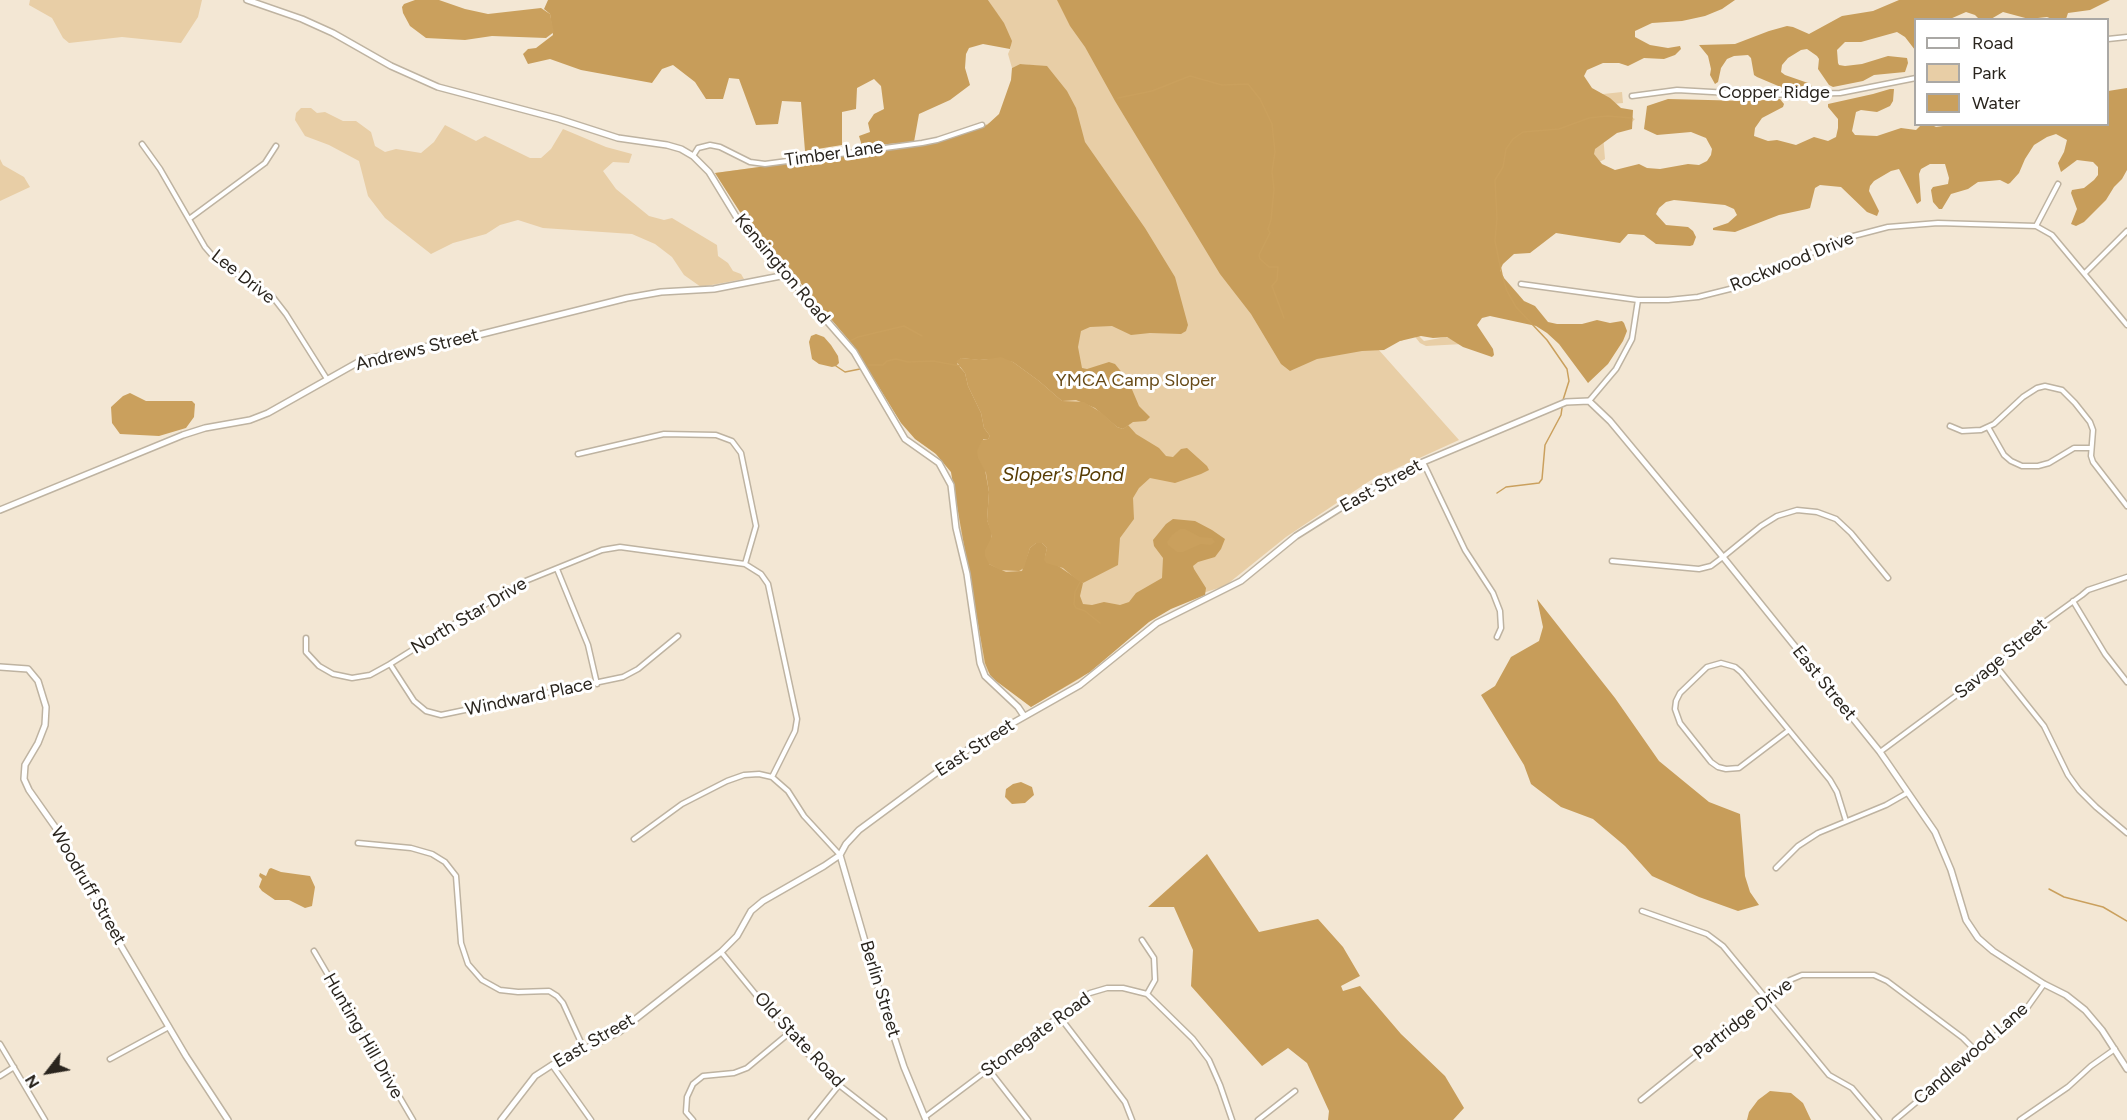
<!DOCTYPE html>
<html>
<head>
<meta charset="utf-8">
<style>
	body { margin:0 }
	#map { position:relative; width:2127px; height:1120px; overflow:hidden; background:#f3e7d4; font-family:Figtree,sans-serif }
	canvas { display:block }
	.legend { position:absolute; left:1914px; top:18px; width:195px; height:108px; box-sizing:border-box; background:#fff; border:2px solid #aaa8a5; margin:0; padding:8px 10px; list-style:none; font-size:18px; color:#2a251e }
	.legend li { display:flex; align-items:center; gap:12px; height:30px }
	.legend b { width:30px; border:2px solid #aaa8a5 }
	.north { position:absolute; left:18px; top:1042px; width:60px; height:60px; -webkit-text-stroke:4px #fff; paint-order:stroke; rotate:239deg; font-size:16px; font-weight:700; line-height:24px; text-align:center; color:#2a251e }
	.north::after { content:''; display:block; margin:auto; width:21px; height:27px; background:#2a251e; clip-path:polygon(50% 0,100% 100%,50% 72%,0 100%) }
</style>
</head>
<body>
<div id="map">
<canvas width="2127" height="1120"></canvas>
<ul class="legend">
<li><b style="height:8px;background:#fff"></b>Road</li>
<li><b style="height:16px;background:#e8cea6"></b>Park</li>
<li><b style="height:16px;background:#caa05d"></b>Water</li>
</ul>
<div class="north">N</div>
</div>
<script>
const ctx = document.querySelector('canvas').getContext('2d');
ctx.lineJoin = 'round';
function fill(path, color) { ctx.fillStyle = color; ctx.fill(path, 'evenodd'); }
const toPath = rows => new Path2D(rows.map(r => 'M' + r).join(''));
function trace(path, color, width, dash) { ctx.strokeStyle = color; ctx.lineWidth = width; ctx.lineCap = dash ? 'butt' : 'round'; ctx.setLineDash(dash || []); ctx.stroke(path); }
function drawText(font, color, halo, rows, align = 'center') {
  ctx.font = font + ' Figtree,sans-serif'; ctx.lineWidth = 6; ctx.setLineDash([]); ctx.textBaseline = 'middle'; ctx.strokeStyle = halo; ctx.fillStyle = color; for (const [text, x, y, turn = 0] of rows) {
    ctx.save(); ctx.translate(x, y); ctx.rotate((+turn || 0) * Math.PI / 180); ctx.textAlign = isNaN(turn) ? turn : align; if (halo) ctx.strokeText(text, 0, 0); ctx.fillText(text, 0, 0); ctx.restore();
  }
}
fill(toPath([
	[30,0,202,0,198,17,181,43,122,37,69,43,63,38,52,18,29,5],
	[988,0,1542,0,1594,95,1622,92,1623,103,1602,105,1635,119,1632,122,1602,122,1605,159,1584,170,1412,324,1419,336,1424,341,1446,337,1463,344,1426,346,1420,343,1412,333,1408,333,1402,341,1370,340,1459,440,1371,480,1286,537,1225,586,1162,606,1081,678,1031,707,984,669,951,472,901,414,847,332,740,212,715,173,929,144,987,124,1016,112,1039,66,1020,64,1012,68,1008,54,1011,47,1003,23],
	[301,108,311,108,317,113,325,112,343,121,356,121,371,132,375,146,385,152,396,149,421,153,434,142,445,125,476,141,485,136,530,158,541,158,551,149,563,129,606,147,632,154,629,163,613,162,603,171,616,189,649,216,664,220,672,218,717,245,718,256,728,263,733,271,741,274,744,279,701,287,684,275,672,257,655,244,632,234,543,228,518,220,500,225,486,234,453,243,431,254,385,218,368,196,359,161,329,145,305,136,295,120,296,113],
	[0,159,3,165,24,177,30,187,0,201]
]), '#e8cea6');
fill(toPath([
	[548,0,988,0,1004,23,1012,41,1010,49,983,44,969,48,966,54,965,68,970,85,950,100,919,114,914,142,862,146,859,136,870,132,868,123,874,114,884,109,881,86,874,79,857,88,856,109,842,112,842,145,805,151,801,102,782,101,778,124,756,125,739,79,729,78,723,99,706,99,695,82,673,65,662,69,652,83,581,70,550,59,528,64,523,54,528,49,536,48,553,35,550,14,544,9],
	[1057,0,1735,0,1722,9,1705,16,1682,21,1652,23,1635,31,1635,37,1650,45,1668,48,1680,46,1681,49,1675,55,1664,59,1644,58,1628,66,1619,63,1603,63,1587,70,1584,76,1592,88,1610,98,1621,108,1633,110,1632,129,1617,133,1595,149,1594,154,1602,164,1615,170,1639,164,1647,168,1660,169,1688,164,1699,165,1707,161,1711,155,1712,149,1706,138,1691,132,1657,135,1644,129,1647,106,1668,99,1748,101,1780,99,1784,104,1783,107,1762,118,1755,128,1754,136,1768,141,1777,140,1796,145,1814,137,1828,141,1836,137,1838,128,1838,119,1828,107,1828,104,1873,94,1890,89,1894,89,1893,101,1890,106,1877,112,1861,110,1856,112,1852,131,1855,135,1877,136,1901,128,1916,130,1922,124,1932,125,1936,127,1957,124,2108,124,2108,91,2127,88,2127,170,2122,179,2114,187,2106,200,2084,222,2076,226,2071,224,2077,209,2071,193,2072,190,2084,188,2094,180,2098,175,2098,167,2093,162,2077,160,2061,172,2058,163,2064,152,2067,140,2056,134,2047,137,2034,145,2025,159,2019,173,2010,183,2008,184,2000,180,1978,182,1968,189,1951,194,1942,209,1939,209,1933,202,1931,190,1933,187,1948,184,1949,178,1945,164,1930,164,1921,169,1919,174,1921,201,1917,204,1899,169,1891,171,1874,181,1870,186,1869,191,1879,211,1877,216,1867,212,1841,187,1820,185,1815,188,1810,208,1807,209,1779,215,1735,232,1713,230,1713,228,1728,223,1737,215,1734,209,1725,205,1674,200,1666,202,1659,208,1656,214,1666,225,1688,227,1693,231,1696,237,1693,245,1690,246,1656,244,1644,235,1631,234,1628,234,1620,243,1556,233,1530,253,1514,254,1503,264,1500,270,1504,278,1518,294,1524,301,1535,306,1548,322,1557,324,1582,324,1597,320,1610,323,1622,321,1624,323,1627,331,1623,341,1608,364,1588,383,1559,344,1547,333,1536,326,1490,316,1482,318,1477,325,1493,349,1494,355,1492,357,1463,347,1447,337,1433,338,1421,336,1400,341,1384,350,1362,351,1317,359,1290,371,1281,364,1251,314,1220,274,1115,101,1085,47,1070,26],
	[1899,0,2110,0,2090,10,2068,13,2066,19,2052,19,2047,17,2029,19,2003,12,1991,19,1979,19,1975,15,1966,12,1950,19,1916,20,1915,50,1905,37,1897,32,1861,42,1845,42,1837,50,1838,63,1839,65,1845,66,1862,64,1888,56,1907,58,1908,63,1905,72,1874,75,1863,81,1833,87,1829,85,1818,69,1819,59,1817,56,1807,49,1801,50,1788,58,1782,65,1781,72,1785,75,1808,83,1814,88,1811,89,1783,88,1757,77,1754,75,1751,58,1748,55,1734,56,1727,59,1721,68,1718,82,1715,84,1710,75,1711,69,1708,56,1699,45,1735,44,1769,31,1787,26,1793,27,1809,34,1842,16,1873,11],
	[1020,64,1047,66,1067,91,1076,108,1085,142,1145,228,1175,277,1188,325,1186,331,1181,334,1150,333,1131,335,1112,326,1090,327,1081,331,1078,347,1082,368,1087,369,1109,362,1115,364,1128,380,1139,406,1150,417,1146,421,1133,422,1123,429,1117,427,1095,408,1076,400,1062,401,1039,381,1013,362,994,359,979,360,961,358,957,364,965,373,968,386,981,413,984,428,990,436,988,439,983,439,985,470,989,492,987,520,992,533,989,564,1006,572,1022,571,1030,548,1036,543,1042,543,1047,548,1045,557,1083,583,1080,596,1083,604,1092,605,1104,602,1120,605,1129,602,1136,593,1162,578,1163,558,1154,546,1153,540,1166,524,1173,519,1195,521,1212,530,1225,539,1221,549,1215,557,1198,562,1193,566,1194,569,1206,588,1205,595,1171,609,1149,622,1090,672,1031,707,996,681,990,675,985,663,951,472,936,454,915,439,901,423,853,345,740,212,715,173,929,144,987,125,999,114,1011,80,1012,68],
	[1537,599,1615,698,1659,761,1709,802,1740,814,1745,876,1750,892,1759,905,1738,911,1699,897,1652,876,1625,846,1593,819,1561,807,1531,784,1524,765,1481,695,1495,686,1511,657,1539,641,1543,627],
	[1207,854,1259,932,1318,919,1343,947,1360,976,1341,986,1343,991,1360,986,1401,1034,1445,1076,1464,1108,1453,1120,1328,1120,1329,1111,1307,1063,1288,1048,1262,1066,1191,986,1193,950,1174,907,1148,907]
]), '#c79d5a');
fill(toPath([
	[415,0,439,0,465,9,488,14,541,8,550,14,554,32,546,38,492,36,465,40,426,38,410,26,403,13,402,7,404,4],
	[816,334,824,337,831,345,838,356,839,363,836,366,832,367,819,364,812,359,809,342,811,336],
	[1001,357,1013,362,1039,381,1062,401,1084,402,1102,413,1117,427,1123,429,1128,425,1136,434,1159,448,1166,456,1173,457,1181,449,1187,448,1207,466,1209,470,1201,474,1175,483,1150,478,1139,488,1133,498,1134,519,1120,538,1118,565,1083,583,1077,580,1063,568,1046,563,1044,560,1047,548,1042,543,1036,543,1030,548,1024,568,1019,571,1000,570,989,564,985,556,985,550,992,536,987,520,989,492,986,473,978,458,977,451,982,440,988,439,990,436,984,428,981,413,968,386,965,373,956,361,961,358,982,360],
	[130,393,146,401,192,401,195,404,194,417,186,428,159,436,120,434,112,423,111,407,123,396],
	[1180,529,1185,529,1200,537,1212,538,1215,542,1211,545,1201,544,1183,552,1177,552,1168,545,1167,542,1172,535],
	[1021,782,1032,787,1034,795,1025,803,1012,804,1005,797,1006,789,1013,784],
	[271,868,281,872,310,876,315,887,312,906,305,908,289,900,275,900,262,891,259,887,262,879,259,876,260,873,266,876,269,869],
	[1770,1091,1791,1093,1803,1103,1811,1120,1747,1120,1749,1112,1758,1100]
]), '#caa05d');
trace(toPath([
	[1118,98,1152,91,1190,76,1222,85,1248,84,1260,99,1272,124,1275,152,1272,172,1274,189,1271,220,1268,229,1270,233,1259,255,1260,259,1269,267,1278,267,1277,280,1272,286,1284,318],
	[850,341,858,337,904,326,922,336],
	[868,365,883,365,887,361,896,359,908,362,933,361,960,366],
	[836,366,845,372,860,369],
	[1563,400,1569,381,1567,369,1547,340,1516,307,1507,291,1502,275,1495,241,1497,218,1495,180,1503,167,1506,149,1513,139,1523,132,1559,129,1589,118,1607,116,1632,118],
	[1497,493,1506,487,1539,483,1542,479,1545,445,1561,415,1562,408],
	[1080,582,1075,592,1074,604,1076,608,1085,611,1100,623],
	[2049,889,2064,897,2103,907,2127,921]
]), '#caa05d', 1.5);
const street = toPath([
	[2108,39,2127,37],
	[1632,96,1677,90,1765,95,1840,93,1916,78],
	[142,144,160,169,205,247,218,262,272,296,286,314,327,379],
	[693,156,698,148,710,145,720,147,750,162,765,164,922,143,937,140,982,125],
	[189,219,265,163,276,146],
	[2036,226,2058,184],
	[2085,273,2127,231],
	[1521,284,1638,300,1668,300,1698,297,1734,288,1842,239,1888,227,1938,223,2036,226,2052,235,2127,325],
	[1589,401,1616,369,1632,339,1638,300],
	[1950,426,1962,431,1981,430,1994,424,2023,397,2037,388,2045,386,2062,390,2075,403,2090,422,2093,430,2091,456,2093,462,2127,506],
	[1988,427,2004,455,2011,461,2022,466,2038,466,2049,463,2074,448,2091,448],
	[578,454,664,434,716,435,732,441,741,453,756,526,745,564],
	[1423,462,1465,550,1493,593,1500,611,1501,628,1497,637],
	[1612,561,1699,569,1711,566,1723,557,1761,526,1777,516,1797,510,1817,512,1836,519,1851,533,1888,578],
	[557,569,588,645,597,684],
	[2073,601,2105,654,2127,682],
	[306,638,306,652,319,666,333,674,352,678,370,675,390,664,518,584,602,550,620,547,745,564,761,574,768,584,797,719,795,731,772,777],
	[390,664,414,701,426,711,441,715,623,677,638,669,678,636],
	[1996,666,2044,726,2068,775,2079,790,2096,807,2127,833],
	[1789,730,1739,768,1726,769,1718,767,1711,762,1680,723,1675,709,1676,701,1680,693,1707,667,1721,663,1735,667,1741,672,1830,780,1837,792,1846,821],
	[1880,752,1996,666,2046,621,2082,595,2088,590,2127,577],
	[634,839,682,804,727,781,744,775,759,774,772,777,788,791,804,816,840,855],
	[358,843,411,848,432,854,445,862,456,876,461,943,468,964,482,980,500,990,518,992,549,991,557,996,563,1003,584,1049],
	[1776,868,1798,846,1818,833,1886,805,1907,793],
	[1642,911,1707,934,1723,946,1829,1075,1852,1088,1879,1120],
	[1142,940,1154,958,1155,980,1147,994],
	[314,951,413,1120],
	[721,952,788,1034,839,1085,884,1120],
	[1059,1016,1125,1102,1132,1120],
	[0,1044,45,1120],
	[110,1059,169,1027],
	[552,1065,591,1120],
	[989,1070,1028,1120],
	[0,1076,14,1067],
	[1641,1100,1790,980,1802,975,1874,975,1887,981,1963,1038,1976,1051],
	[925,1117,1090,993,1107,988,1123,988,1147,994,1193,1039,1209,1060,1220,1085,1232,1120],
	[693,1120,686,1112,687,1097,693,1084,703,1076,734,1073,747,1068,788,1034],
	[811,1120,839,1085],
	[1258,1120,1295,1091],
	[1895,1120,2024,1012,2044,984],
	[2020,1120,2068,1087,2091,1066,2115,1049]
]);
const secondary = toPath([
	[247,0,302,19,333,33,391,66,438,87,559,119,618,138,667,145,681,149,693,156,709,172,737,218,854,352,905,439,939,463,951,485,956,528,967,574,980,663,985,676,1018,707,1024,716],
	[0,510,183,435,205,428,250,420,268,413,362,360,458,340,627,298,661,292,714,289,786,275],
	[0,667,28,669,38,681,46,707,45,725,38,743,25,765,24,779,29,790,60,834,104,917,186,1056,228,1120],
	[840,855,882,1000,904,1067,926,1120],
	[501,1120,535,1076,552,1065,619,1032,721,952,737,936,751,911,763,901,824,866,840,855,846,844,859,830,974,745,1080,685,1157,623,1241,581,1296,536,1377,485,1423,462,1566,402,1589,401,1610,421,1723,557,1880,752,1935,832,1951,870,1966,920,1978,938,1993,951,2044,984,2066,995,2085,1010,2102,1030,2127,1069]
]);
trace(street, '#beb3a1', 7);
trace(secondary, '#beb3a1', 8);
trace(street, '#fff', 4);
trace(secondary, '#fff', 5);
drawText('18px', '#2a251e', '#fff', [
	["Copper Ridge",1774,93],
	["Timber Lane",834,154,-8],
	["Rockwood Drive",1792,262,-22],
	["Kensington Road",782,269,50],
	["Lee Drive",243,277,38],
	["Andrews Street",417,350,-14],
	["East Street",1381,486,-29],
	["North Star Drive",469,616,-31],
	["Savage Street",2001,659,-40],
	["East Street",1824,683,51],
	["Windward Place",529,697,-12],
	["East Street",975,748,-33],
	["Woodruff Street",88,886,60],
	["Berlin Street",880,989,73],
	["Partridge Drive",1743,1019,-38],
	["Stonegate Road",1036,1035,-36],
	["Hunting Hill Drive",363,1036,60],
	["Old State Road",799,1040,47],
	["East Street",594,1041,-30],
	["Candlewood Lane",1971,1054,-41]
]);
drawText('18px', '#674a17', '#fff', [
	["YMCA Camp Sloper",1136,381]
]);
drawText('italic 20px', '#583c03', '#fff', [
	["Sloper's Pond",1063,475]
]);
</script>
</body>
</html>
